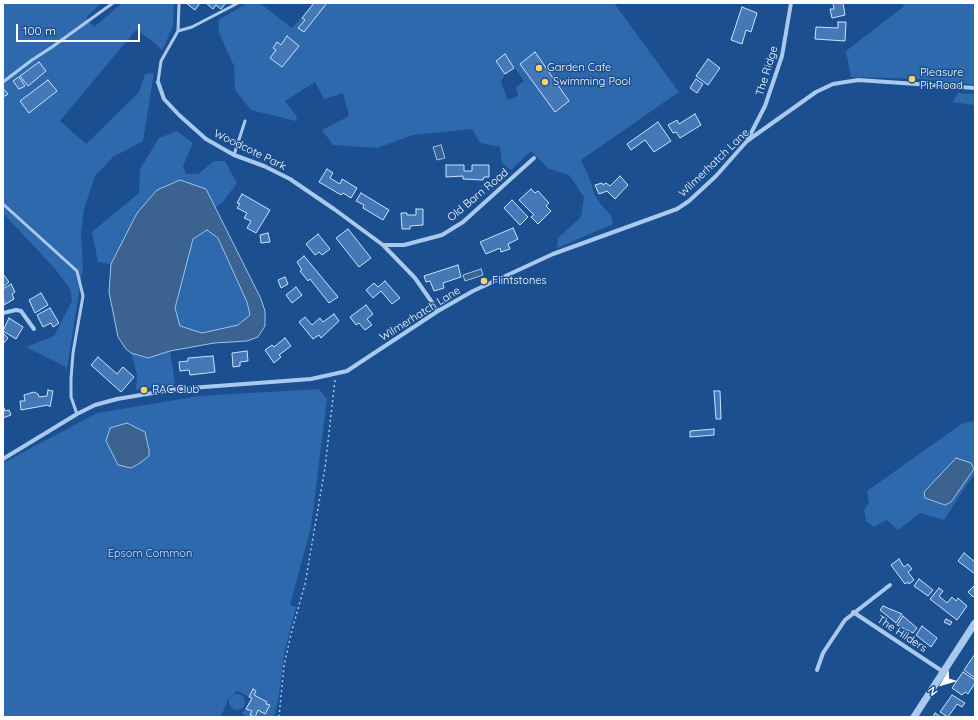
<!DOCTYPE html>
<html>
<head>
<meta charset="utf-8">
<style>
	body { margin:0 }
	#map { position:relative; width:978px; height:720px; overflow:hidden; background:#1b4f8f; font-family:Quicksand,sans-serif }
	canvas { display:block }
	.frame { position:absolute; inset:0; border:4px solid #fff; pointer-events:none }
	.north { position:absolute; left:922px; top:664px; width:40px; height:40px; -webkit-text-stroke:3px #1b4f8f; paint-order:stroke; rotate:232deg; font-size:11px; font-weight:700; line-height:16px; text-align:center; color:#fff }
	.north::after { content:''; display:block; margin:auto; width:14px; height:18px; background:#fff; clip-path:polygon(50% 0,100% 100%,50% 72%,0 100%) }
	.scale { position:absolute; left:16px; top:24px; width:124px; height:18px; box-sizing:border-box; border:2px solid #fff; border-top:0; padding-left:5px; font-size:12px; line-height:14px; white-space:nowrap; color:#fff; -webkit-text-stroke:3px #1b4f8f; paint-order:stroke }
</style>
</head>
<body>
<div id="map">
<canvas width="978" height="720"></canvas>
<div class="frame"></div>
<div class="north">N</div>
<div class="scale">100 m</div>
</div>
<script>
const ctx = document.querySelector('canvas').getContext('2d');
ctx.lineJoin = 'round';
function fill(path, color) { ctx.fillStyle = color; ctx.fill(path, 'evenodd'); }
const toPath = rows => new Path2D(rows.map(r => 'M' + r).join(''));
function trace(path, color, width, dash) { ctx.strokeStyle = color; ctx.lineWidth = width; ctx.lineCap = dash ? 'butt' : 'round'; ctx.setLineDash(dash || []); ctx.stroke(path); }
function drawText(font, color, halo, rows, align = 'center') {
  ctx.font = font + ' Quicksand,sans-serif'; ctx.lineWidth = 3; ctx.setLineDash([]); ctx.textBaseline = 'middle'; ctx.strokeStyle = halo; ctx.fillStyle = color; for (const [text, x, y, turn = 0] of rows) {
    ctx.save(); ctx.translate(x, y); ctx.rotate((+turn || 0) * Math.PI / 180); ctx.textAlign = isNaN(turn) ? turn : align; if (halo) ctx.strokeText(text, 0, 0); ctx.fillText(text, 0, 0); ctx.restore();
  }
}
fill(toPath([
	[3,3,102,3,86,17,94,27,122,3,174,3,173,26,162,51,155,43,136,30,60,121,86,144,139,92,145,74,154,73,143,141,113,157,95,176,84,209,81,233,83,267,66,375,66,367,26,347,54,336,72,301,70,289,56,270,3,213],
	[314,3,614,3,679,92,581,160,591,182,593,191,599,202,611,216,613,224,557,248,558,238,581,217,584,197,569,175,549,169,531,151,511,170,502,163,500,147,480,143,472,129,413,135,377,148,333,145,322,130,349,116,343,93,324,99,315,82,285,101,297,117,296,121,251,110,235,90,234,66,219,33,218,20,246,4,261,4,292,28],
	[505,54,524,81,516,87,518,96,508,100,501,82,505,74,496,61],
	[904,3,975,3,975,85,918,79,851,77,846,51,903,7],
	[958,93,975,94,975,105,952,102],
	[177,131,193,143,183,166,186,174,198,174,214,161,225,161,237,183,223,202,215,208,206,189,137,213,111,264,98,262,92,232,139,193,140,169,159,138],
	[207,230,218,238,247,302,250,315,238,325,202,333,180,326,175,308,193,239],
	[170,351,175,384,136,390,137,374,131,353,148,358],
	[319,389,327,399,311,527,290,605,296,607,284,654,279,695,274,717,248,717,242,714,252,698,237,691,228,699,221,717,3,717,3,463,97,413,199,396],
	[975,421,975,474,969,481,944,520,920,513,898,530,887,520,874,527,866,521,864,510,869,503,867,491,963,423],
	[924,492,945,505,926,499],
	'229 702a8 8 0 1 1 16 0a8 8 0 1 1-16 0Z'
]), '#2e69ad');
const water = toPath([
	[441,145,445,158,437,160,433,147,441,145],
	[180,180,206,189,261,299,265,311,265,326,258,337,247,341,214,343,170,351,148,358,131,353,126,349,118,337,109,292,111,264,137,213,157,190,180,180],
	[207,230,218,238,247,302,250,315,238,325,202,333,180,326,175,308,193,239,207,230],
	[481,269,483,275,465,281,463,275,481,269],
	[127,423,145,432,149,450,149,456,140,463,131,468,118,465,106,441,110,428,127,423],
	[956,458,971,463,974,469,951,502,945,505,925,498,924,492,956,458]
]);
fill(water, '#3c6290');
trace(water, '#9cc4f0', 1);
const building = toPath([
	[186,3,200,3,195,10,186,3],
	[206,3,226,3,221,9,216,5,213,9,206,3],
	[314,3,327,3,304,32,298,28,305,20,302,18,314,3],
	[833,3,843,3,845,15,832,18,830,9,834,9,833,3],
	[742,7,757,13,751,32,746,30,742,44,731,40,742,7],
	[838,22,846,22,845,41,815,39,816,27,838,28,838,22],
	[287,36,299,46,282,67,270,58,276,50,273,48,277,42,281,45,287,36],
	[535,52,569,101,555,112,520,64,535,52],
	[505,54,514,68,505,74,496,61,505,54],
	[708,59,720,68,708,85,696,76,708,59],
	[39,62,46,71,28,86,20,76,39,62],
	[19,77,25,86,19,89,13,81,19,77],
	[696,79,703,84,697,93,690,88,696,79],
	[48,80,57,91,29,113,20,101,48,80],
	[3,88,8,94,3,97,3,88],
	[695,114,701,125,680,138,676,132,673,133,668,125,677,120,679,124,695,114],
	[658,122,671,141,654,152,645,140,631,150,627,144,658,122],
	[446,165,464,165,464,171,472,171,472,165,489,165,489,177,484,177,483,180,463,179,463,176,446,177,446,165],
	[327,169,333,173,330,178,340,184,342,179,357,188,351,198,343,193,341,195,319,182,327,169],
	[620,176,628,185,615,199,607,191,599,194,595,185,602,183,603,185,606,183,610,186,620,176],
	[531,189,535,193,538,191,549,203,546,206,551,211,538,224,531,217,534,215,519,200,531,189],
	[361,193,389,210,383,220,363,208,364,205,356,201,361,193],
	[242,194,270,210,256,233,247,228,251,221,244,218,247,213,237,208,240,204,237,203,242,194],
	[512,200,528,217,520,225,504,208,512,200],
	[416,209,423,209,423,225,410,226,410,229,402,229,401,213,407,213,407,215,416,215,416,209],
	[513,228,518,239,508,244,510,249,501,252,500,248,486,254,480,242,513,228],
	[348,229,371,258,359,267,336,238,348,229],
	[268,233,270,242,261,243,260,235,268,233],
	[318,234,330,249,322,255,319,252,315,255,306,244,318,234],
	[304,256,338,297,329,303,310,279,308,281,300,271,302,270,297,262,304,256],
	[458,265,461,277,443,283,444,288,434,291,430,281,426,282,424,276,458,265],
	[3,274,9,282,3,287,3,274],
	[285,277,288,284,281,288,278,280,285,277],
	[385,281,400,298,392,304,381,291,373,298,366,290,374,283,378,287,385,281],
	[11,284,15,292,12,294,14,299,4,305,3,289,11,284],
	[296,287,302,295,292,303,286,295,296,287],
	[41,293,48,305,35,313,29,300,41,293],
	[366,305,373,314,367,319,372,325,365,330,359,323,356,325,350,317,366,305],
	[50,308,59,323,53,327,51,323,43,327,37,315,50,308],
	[334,314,339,321,321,338,319,335,313,339,299,322,305,317,312,325,320,318,323,322,334,314],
	[9,318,23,327,16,339,3,331,9,318],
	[3,333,8,338,3,344,3,333],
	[285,338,291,346,279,355,281,357,274,363,265,350,272,345,274,347,285,338],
	[247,351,248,361,240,362,240,366,233,367,232,353,247,351],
	[213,356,215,372,190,375,189,370,180,371,179,362,188,361,188,358,213,356],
	[98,357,117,374,123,367,134,377,121,392,91,365,98,357],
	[48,390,53,391,50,407,48,405,21,410,20,401,25,401,24,395,34,392,38,394,39,397,47,396,48,390],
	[714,391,720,391,721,419,716,419,714,391],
	[4,408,5,411,9,410,11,415,3,418,4,408],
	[714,429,714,435,690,437,690,431,714,429],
	[964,553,975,562,975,574,958,561,964,553],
	[899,559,904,567,908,564,912,569,908,572,914,580,909,584,908,582,905,584,891,565,899,559],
	[919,579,933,590,928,596,914,586,919,579],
	[974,586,975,595,973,597,968,592,974,586],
	[939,588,943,591,939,596,947,603,952,597,956,601,958,598,967,606,957,620,930,599,939,588],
	[883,606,902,614,896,623,880,610,883,606],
	[903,616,917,628,913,633,897,625,903,616],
	[946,619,952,622,950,625,944,622,946,619],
	[922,626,937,638,931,647,916,635,922,626],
	[975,654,975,678,964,670,975,654],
	[963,672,975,680,975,683,968,694,965,692,962,695,952,688,963,672],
	[253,689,256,691,254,695,267,702,266,704,270,705,265,714,258,710,255,717,250,715,252,711,246,709,252,698,249,697,253,689],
	[952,695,965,703,962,707,957,704,948,717,940,712,952,695],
	[935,713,941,717,933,717,935,713]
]);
fill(building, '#4478b7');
trace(building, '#cfe3fa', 1);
trace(toPath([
	[279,717,284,666,291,634,305,584,325,468,335,380]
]), '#a9c9ee', 1.5, [2, 3]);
trace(toPath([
	[178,31,192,27,238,3],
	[3,82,32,60,52,47,113,3],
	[158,82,161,61,178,31,179,3],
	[234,155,245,121],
	[3,204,77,271,83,296,73,353,71,379,71,397,77,414]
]), '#a9c9ee', 3);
trace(toPath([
	[158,82,164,99,179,115,206,139,234,155,264,166,290,179,334,209,383,245,415,278,438,311],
	[748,139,765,106,782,56,791,3],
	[383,245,404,245,442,235,463,222,534,158],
	[3,313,16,310,21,311,34,329],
	[3,459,77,414,95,405,117,399,177,389,311,379,347,371,438,311,473,291,553,254,677,209,689,201,716,176,747,141,816,92,833,84,858,80,975,88],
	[853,612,942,671],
	[817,670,823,653,845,620,890,585]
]), '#a9c9ee', 4);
trace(toPath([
	[914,717,975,623]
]), '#a9c9ee', 7);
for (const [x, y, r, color] of [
	[539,68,4,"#ffd166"],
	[912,79,4,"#ffd166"],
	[545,82,4,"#ffd166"],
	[484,281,4,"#ffd166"],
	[144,390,4,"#ffd166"]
]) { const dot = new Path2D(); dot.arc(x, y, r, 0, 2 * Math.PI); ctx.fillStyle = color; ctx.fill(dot); trace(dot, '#1b4f8f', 1.5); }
drawText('11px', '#fff', '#1b4f8f', [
	["Garden Cafe",547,68],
	["Pleasure",920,73],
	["Pit Road",920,86],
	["Swimming Pool",553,82],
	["Flintstones",492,281],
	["RAC Club",152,390]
], 'left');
drawText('11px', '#fff', '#1b4f8f', [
	["The Ridge",767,71,-73],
	["Woodcote Park",250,150,26],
	["Wilmerhatch Lane",714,163,-44],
	["Old Barn Road",478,195,-40],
	["Wilmerhatch Lane",420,314,-32],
	["The Hilders",902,634,33]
]);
drawText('11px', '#cfe3fa', '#1b4f8f', [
	["Epsom Common",150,554]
]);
</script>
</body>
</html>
